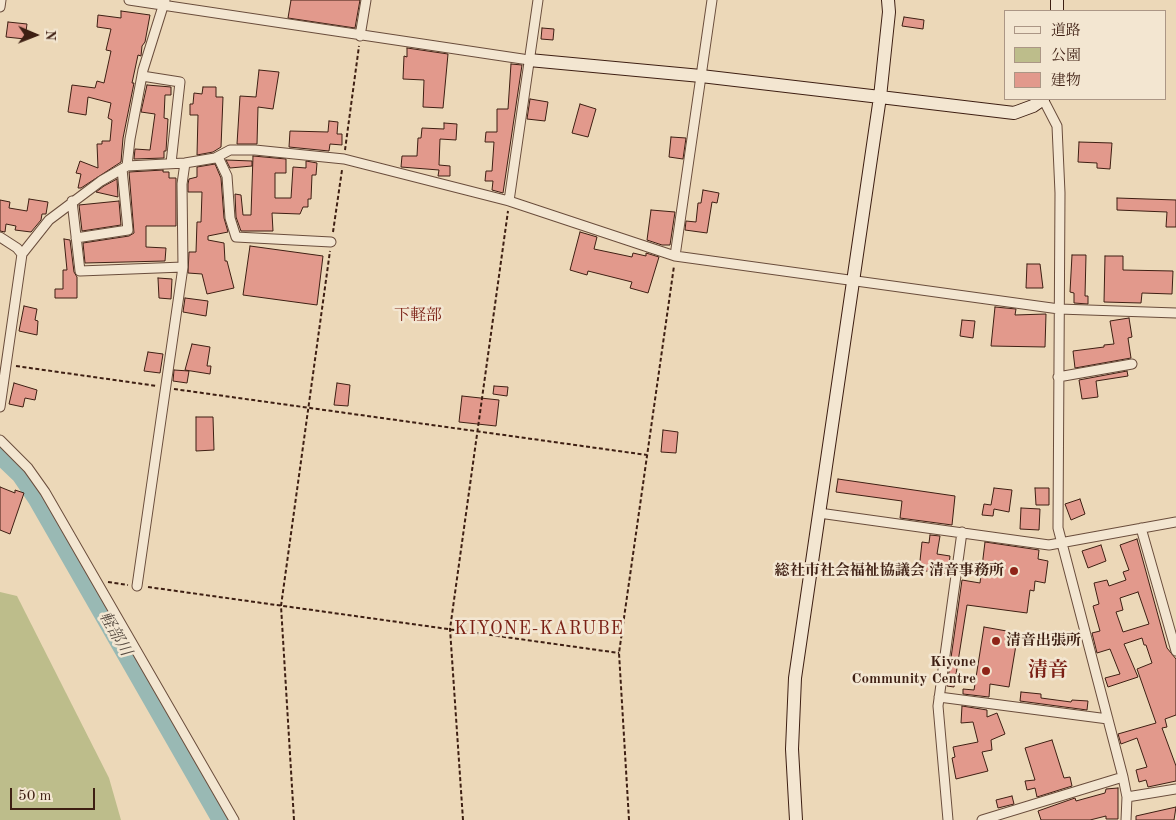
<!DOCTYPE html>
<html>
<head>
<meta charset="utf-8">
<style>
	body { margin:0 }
	#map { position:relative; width:1176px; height:820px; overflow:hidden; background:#ecd8b8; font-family:"Old Standard TT","Noto Serif JP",serif }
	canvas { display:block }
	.legend { position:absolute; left:1004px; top:10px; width:162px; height:90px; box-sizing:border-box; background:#f3e6d1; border:1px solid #ab9685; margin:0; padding:6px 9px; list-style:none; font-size:15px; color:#3e1f13 }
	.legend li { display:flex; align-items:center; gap:10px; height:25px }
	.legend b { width:25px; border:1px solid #ab9685 }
	.north { position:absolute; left:10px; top:10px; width:50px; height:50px; -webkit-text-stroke:4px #f3e6d1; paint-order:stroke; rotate:91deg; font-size:14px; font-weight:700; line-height:20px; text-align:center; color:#3e1f13 }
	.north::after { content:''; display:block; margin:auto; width:18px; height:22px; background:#3e1f13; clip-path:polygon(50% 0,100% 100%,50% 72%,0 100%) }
	.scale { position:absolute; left:10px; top:788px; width:85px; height:22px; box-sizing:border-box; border:2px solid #3e1f13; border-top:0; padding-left:6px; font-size:15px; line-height:18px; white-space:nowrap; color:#3e1f13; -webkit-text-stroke:4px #f3e6d1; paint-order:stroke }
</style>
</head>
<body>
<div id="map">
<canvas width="1176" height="820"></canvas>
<ul class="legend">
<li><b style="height:6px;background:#f3e6d1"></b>道路</li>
<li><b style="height:14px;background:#bdbd8b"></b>公園</li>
<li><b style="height:14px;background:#e2998c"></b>建物</li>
</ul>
<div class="north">N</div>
<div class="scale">50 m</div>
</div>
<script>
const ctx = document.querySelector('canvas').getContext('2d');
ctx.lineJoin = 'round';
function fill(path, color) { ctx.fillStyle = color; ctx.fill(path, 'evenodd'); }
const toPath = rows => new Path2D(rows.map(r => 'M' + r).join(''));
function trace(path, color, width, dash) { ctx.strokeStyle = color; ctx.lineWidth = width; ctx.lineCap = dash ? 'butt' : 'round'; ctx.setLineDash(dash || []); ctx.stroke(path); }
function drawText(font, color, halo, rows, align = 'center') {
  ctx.font = font + ' "Old Standard TT","Noto Serif JP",serif'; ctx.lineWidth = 5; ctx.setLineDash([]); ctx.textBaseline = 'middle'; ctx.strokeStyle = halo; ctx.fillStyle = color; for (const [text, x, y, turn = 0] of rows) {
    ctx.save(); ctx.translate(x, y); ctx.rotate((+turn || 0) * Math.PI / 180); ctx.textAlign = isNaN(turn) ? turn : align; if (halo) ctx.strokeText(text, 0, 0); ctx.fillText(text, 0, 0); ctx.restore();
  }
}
fill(toPath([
	[0,592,17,596,109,778,121,820,0,820]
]), '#bdbd8b');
trace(toPath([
	[0,454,21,474,38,499,222,820]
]), '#99b9b4', 20);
const building = toPath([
	[291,0,360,0,355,28,288,18,291,0],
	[121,11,150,15,145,42,142,46,141,56,138,55,132,83,134,83,123,138,121,162,81,188,78,188,81,174,76,173,80,161,98,168,97,144,102,144,102,141,110,141,112,120,108,118,111,103,88,97,86,115,68,112,72,85,95,88,97,81,104,83,111,51,106,50,111,29,97,27,98,15,121,18,121,11],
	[904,17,924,20,923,29,902,26,904,17],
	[8,22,27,24,25,39,6,37,8,22],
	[542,28,554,29,553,40,541,39,542,28],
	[407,48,448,54,443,108,423,107,424,80,403,79,404,56,407,57,407,48],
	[511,64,522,65,503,193,492,190,493,181,485,181,486,171,492,171,494,142,485,142,486,132,497,132,497,109,508,109,511,64],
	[259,70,279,72,273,109,258,107,257,144,237,144,240,96,256,97,259,70],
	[147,85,171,87,171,95,165,95,164,118,168,119,166,151,164,151,164,158,134,159,135,149,150,150,155,114,141,112,147,85],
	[203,87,216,87,216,97,223,97,221,147,213,152,197,155,198,115,190,115,190,104,193,104,194,93,202,94,203,87],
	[530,99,548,102,545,121,527,119,530,99],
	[580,104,596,109,588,137,572,133,580,104],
	[329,121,338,122,337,134,342,134,342,145,330,144,329,151,289,147,290,131,328,132,329,121],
	[444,123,457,124,456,140,440,139,439,165,450,166,450,176,438,176,439,170,401,167,402,156,417,156,418,138,421,138,422,128,444,129,444,123],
	[671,137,686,138,683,159,669,157,671,137],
	[1079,142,1112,143,1110,169,1097,168,1097,163,1078,162,1079,142],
	[253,156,286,159,286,173,275,173,275,198,291,198,293,167,306,168,306,161,317,163,316,175,312,175,311,199,308,199,308,207,303,207,300,214,272,213,273,231,241,231,236,217,235,194,241,195,243,215,251,215,253,156],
	[226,160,252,161,252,166,230,168,226,160],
	[215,164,221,178,224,218,228,232,208,236,208,240,224,243,225,261,227,261,234,288,207,294,202,274,188,273,189,252,196,252,197,222,201,222,202,192,188,192,188,184,189,179,197,177,197,167,215,164],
	[163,170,163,172,169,172,169,178,176,178,176,226,146,226,146,247,166,248,165,261,85,263,83,243,129,236,134,233,129,172,163,170],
	[117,179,118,197,96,192,104,186,117,179],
	[703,190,719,193,717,203,712,202,707,233,685,230,686,221,696,222,698,203,701,203,703,190],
	[1117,198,1176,200,1176,227,1166,227,1167,212,1117,210,1117,198],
	[29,199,48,202,46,214,42,214,41,220,31,232,15,230,16,226,6,224,5,232,0,231,0,200,10,202,9,208,27,211,29,199],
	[119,201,121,225,82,231,79,205,119,201],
	[651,210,675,212,670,245,662,245,647,240,651,210],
	[580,232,597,237,594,249,632,257,633,253,646,256,646,253,659,257,648,293,630,288,632,282,588,271,587,275,570,270,580,232],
	[64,239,70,240,74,272,77,277,77,298,55,298,55,289,63,289,63,270,67,270,64,239],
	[250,246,323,256,317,305,243,295,250,246],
	[1072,255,1086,255,1085,296,1088,296,1088,304,1074,303,1074,293,1070,292,1072,255],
	[1105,256,1123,256,1123,270,1173,271,1172,294,1142,293,1141,303,1104,302,1105,256],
	[1027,264,1040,264,1043,288,1026,288,1027,264],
	[158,278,172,279,171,299,159,298,158,278],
	[185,298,208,301,206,316,183,312,185,298],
	[24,306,37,309,35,320,38,321,37,335,19,331,24,306],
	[995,307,1016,309,1015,315,1046,314,1045,347,991,346,995,307],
	[1129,318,1132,337,1128,338,1131,358,1075,368,1073,351,1104,347,1104,345,1114,344,1110,321,1129,318],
	[962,320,975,321,973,338,960,336,962,320],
	[192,344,210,347,207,366,211,366,210,374,185,370,192,344],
	[148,352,163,354,160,373,144,371,148,352],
	[174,370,189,371,187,383,173,381,174,370],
	[1127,371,1128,376,1096,381,1098,397,1082,399,1079,380,1127,371],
	[14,383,37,390,35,400,25,398,23,407,9,404,14,383],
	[337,383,350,385,348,406,334,405,337,383],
	[494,386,508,387,507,396,493,394,494,386],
	[462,396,499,400,496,426,459,422,462,396],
	[196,417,213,417,214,450,196,451,196,417],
	[663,430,678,432,676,453,661,452,663,430],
	[838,479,955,496,952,525,900,518,902,501,836,492,838,479],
	[0,487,15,493,15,490,24,493,10,534,0,530,0,487],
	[994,488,1012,490,1009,512,994,509,993,516,982,515,984,504,991,505,994,488],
	[1035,488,1049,488,1049,505,1036,505,1035,488],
	[1080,499,1085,514,1071,520,1065,504,1080,499],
	[1021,508,1040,509,1039,530,1020,529,1021,508],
	[930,535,940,536,937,554,950,556,948,574,919,570,922,542,929,543,930,535],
	[1137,539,1167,648,1176,659,1176,715,1165,719,1167,727,1162,728,1176,766,1176,781,1148,787,1146,780,1139,782,1136,770,1147,767,1137,738,1121,744,1118,734,1156,723,1137,669,1152,663,1146,645,1144,645,1142,638,1124,644,1138,677,1108,687,1105,678,1120,674,1110,649,1097,653,1092,633,1100,631,1093,606,1099,604,1094,583,1107,580,1109,586,1126,580,1123,572,1129,570,1120,545,1137,539],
	[1138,592,1149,624,1123,632,1116,612,1123,610,1120,598,1138,592],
	[985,542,1039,550,1038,559,1048,561,1045,583,1035,581,1034,591,1030,590,1027,613,967,605,954,687,947,686,962,580,980,583,985,542],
	[1101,545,1106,561,1088,568,1082,551,1101,545],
	[984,627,1018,633,1009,687,990,684,989,697,963,694,963,689,974,690,984,627],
	[1021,692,1041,694,1041,698,1071,702,1072,700,1088,701,1087,710,1020,701,1021,692],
	[962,706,987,710,987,717,997,713,1005,734,991,740,992,750,982,752,988,771,956,779,952,758,955,757,953,747,978,742,973,722,961,723,962,706],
	[1052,740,1064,778,1070,777,1072,786,1037,797,1035,788,1027,790,1025,781,1035,780,1025,748,1052,740],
	[1118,788,1118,819,1106,819,1106,816,1090,820,1041,820,1038,811,1075,798,1076,801,1105,793,1106,789,1118,788],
	[1012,796,1014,804,998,808,996,800,1012,796],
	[1176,807,1174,820,1136,820,1136,816,1176,807]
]);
fill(building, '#e2998c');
trace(building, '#3e1f13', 1);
const street = toPath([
	[129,0,529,60],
	[0,7,1,0],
	[360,36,366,0],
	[142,76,180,82,171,163],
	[1043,99,1057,126,1060,193,1058,528,1123,777,1127,797,1126,820],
	[218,157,227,176,230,218,236,237,331,242],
	[127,166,130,139,143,70,165,0],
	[72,201,80,271,183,267],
	[509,201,538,0],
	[0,237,17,248,22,254],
	[76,238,128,230,122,169],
	[675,256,712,0],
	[1058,377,1132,364],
	[0,407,22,254,49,220,101,181,127,166,185,163,215,158,230,150,255,150,344,159,509,201,675,256,1059,309,1176,313],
	[0,440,28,468,45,492,234,820],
	[819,513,1049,545,1176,522],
	[1141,528,1176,651],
	[137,586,183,267,182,184,185,163],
	[939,697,1108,719],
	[1127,797,1176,789],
	[948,820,938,706,962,532],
	[982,820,1123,777]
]);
const secondary = toPath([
	[1057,11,1057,0],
	[529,60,701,76,880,97,889,12,888,0],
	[796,820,792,749,795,678,880,97,1014,113,1033,106,1043,99]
]);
trace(street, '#6a4d3c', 11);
trace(secondary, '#3e1f13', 14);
trace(toPath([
	[345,150,359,46],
	[333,232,342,170],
	[16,366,157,386],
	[174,389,647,455],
	[108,582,128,585],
	[148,587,619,653],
	[294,820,281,606,330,251],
	[463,820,450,629,508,211],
	[629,820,619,653,674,266]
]), '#3e1f13', 2, [4, 2.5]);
trace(street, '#f3e6d1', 9);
trace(secondary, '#f3e6d1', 12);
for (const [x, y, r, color] of [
	[1014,571,5,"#8f2418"],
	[996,641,5,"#8f2418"],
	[986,671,5,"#8f2418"]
]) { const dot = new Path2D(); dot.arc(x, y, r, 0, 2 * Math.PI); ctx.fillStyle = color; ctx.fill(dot); trace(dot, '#f3e6d1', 2); }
drawText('bold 15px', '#3e1f13', '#f3e6d1', [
	["総社市社会福祉協議会 清音事務所",1004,571],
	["清音出張所",1006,641,"left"],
	["Kiyone",976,662],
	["Community Centre",976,679]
], 'right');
drawText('16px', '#7a1f14', '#f3e6d1', [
	["下軽部",418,316]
]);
drawText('italic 16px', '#594d43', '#f3e6d1', [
	["軽部川",115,634,60]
]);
ctx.letterSpacing = '1px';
drawText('18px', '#7a1f14', '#f3e6d1', [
	["KIYONE-KARUBE",539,629]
]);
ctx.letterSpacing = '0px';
drawText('bold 20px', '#7a1f14', '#f3e6d1', [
	["清音",1048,671]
]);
</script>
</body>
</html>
